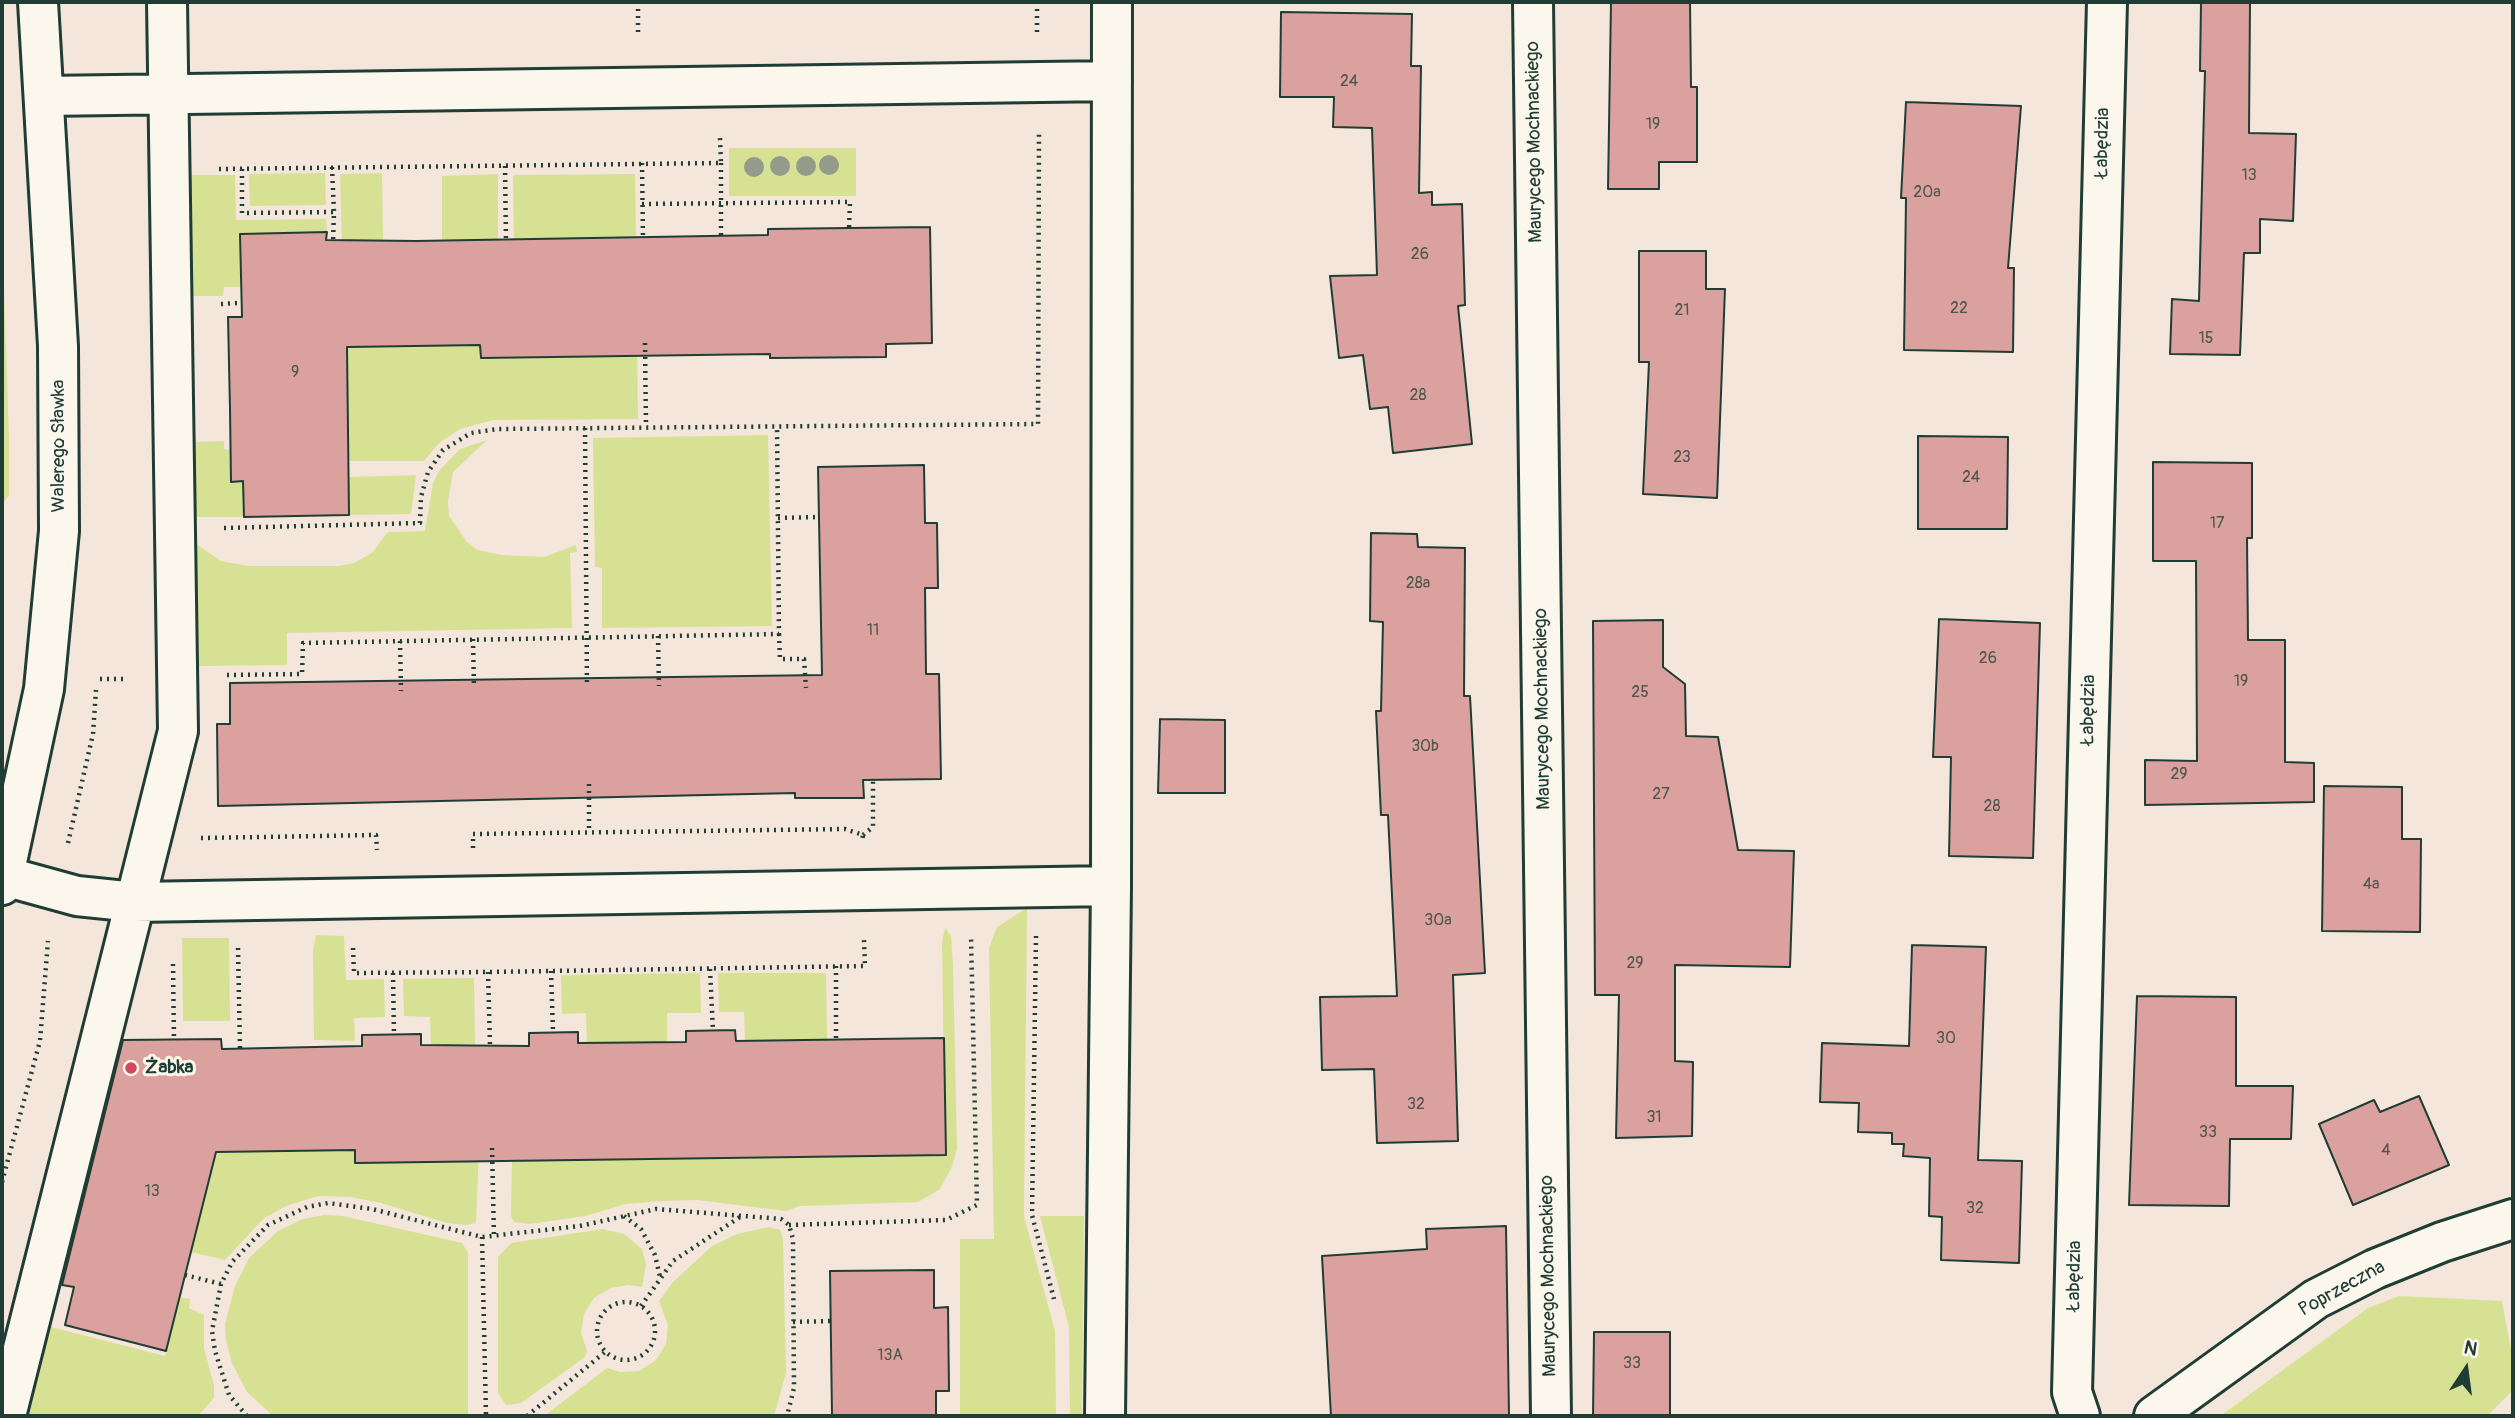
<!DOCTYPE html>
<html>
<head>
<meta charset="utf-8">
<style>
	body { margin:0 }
	#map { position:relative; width:2515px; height:1418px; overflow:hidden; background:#f5e6dc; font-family:Pangolin,sans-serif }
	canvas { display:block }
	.frame { position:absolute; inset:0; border:4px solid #1f3d34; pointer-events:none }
	.north { position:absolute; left:2431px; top:1334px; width:70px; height:70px; -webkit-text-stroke:5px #fbf7ec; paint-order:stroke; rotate:13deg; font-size:19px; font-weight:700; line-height:28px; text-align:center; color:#1f3d34 }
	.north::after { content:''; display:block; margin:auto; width:24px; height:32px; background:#1f3d34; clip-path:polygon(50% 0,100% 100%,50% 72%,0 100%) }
</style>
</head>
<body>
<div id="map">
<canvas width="2515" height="1418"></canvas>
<div class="frame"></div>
<div class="north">N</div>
</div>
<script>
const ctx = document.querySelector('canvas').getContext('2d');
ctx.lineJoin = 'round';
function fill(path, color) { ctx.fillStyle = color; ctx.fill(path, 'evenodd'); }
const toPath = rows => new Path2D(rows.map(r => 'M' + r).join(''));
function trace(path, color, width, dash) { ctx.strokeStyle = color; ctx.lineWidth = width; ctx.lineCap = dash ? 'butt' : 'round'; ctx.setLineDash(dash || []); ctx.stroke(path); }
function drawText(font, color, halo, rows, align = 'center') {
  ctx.font = font + ' Pangolin,sans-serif'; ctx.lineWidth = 6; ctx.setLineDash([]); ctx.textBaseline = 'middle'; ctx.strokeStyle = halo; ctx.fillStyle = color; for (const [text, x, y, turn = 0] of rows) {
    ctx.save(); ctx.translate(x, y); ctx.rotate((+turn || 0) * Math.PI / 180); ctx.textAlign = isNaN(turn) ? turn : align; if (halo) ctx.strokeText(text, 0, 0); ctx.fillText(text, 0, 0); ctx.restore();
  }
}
fill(toPath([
	[729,148,856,148,856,196,729,196],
	[325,173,326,205,250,206,249,174],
	[382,173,383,241,342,242,340,174],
	[498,174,498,240,442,240,442,176],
	[635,174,636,237,514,239,513,175],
	[191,175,235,175,236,220,326,219,327,232,240,234,241,287,224,287,223,296,192,296],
	[2,228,9,440,9,496,2,504],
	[637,342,638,419,493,420,460,429,439,443,424,461,348,461,347,347,480,345,481,358],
	[768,435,772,626,602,628,602,568,595,567,593,438],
	[487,440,453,472,448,501,449,516,467,542,478,550,501,555,544,557,576,545,577,552,570,553,572,628,287,633,287,665,199,666,196,544,221,561,248,566,339,566,354,563,372,553,388,532,425,531,433,483,439,471,460,449],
	[224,441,224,449,230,450,231,482,243,481,244,517,195,517,195,442],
	[416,475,411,514,349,515,348,477],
	[1027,908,1024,1216,1055,1331,1056,1416,960,1416,960,1239,994,1239,989,948,997,927],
	[945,928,951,936,953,964,957,1149,951,1169,939,1190,918,1202,800,1206,786,1211,697,1200,660,1201,626,1204,585,1216,530,1224,514,1222,511,1216,512,1161,893,1156,941,1142,941,1155,945,1155,942,942],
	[316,935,344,936,346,980,384,979,385,1017,354,1018,355,1041,314,1040,313,951],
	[182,938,229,938,230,1021,183,1021],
	[700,973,701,1013,667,1013,667,1042,587,1043,586,1013,562,1014,561,975],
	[718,973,826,973,827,1040,745,1041,744,1012,719,1012],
	[474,978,475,1044,431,1045,430,1017,404,1016,403,979],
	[479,1149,476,1223,466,1225,447,1223,381,1203,350,1197,318,1196,286,1206,263,1219,225,1260,191,1252,216,1152,355,1150,356,1163,438,1162],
	[324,1215,343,1216,462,1243,468,1253,468,1416,273,1416,247,1392,232,1363,226,1341,225,1324,235,1286,249,1258,278,1231,303,1219],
	[1040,1216,1084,1216,1082,1416,1070,1416,1069,1327],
	[769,1227,780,1230,783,1239,786,1373,774,1416,544,1416,607,1368,620,1372,639,1371,656,1360,666,1344,668,1325,659,1301,673,1282,712,1246,737,1234],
	[603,1229,624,1234,642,1249,646,1265,642,1287,628,1285,611,1288,594,1298,584,1314,581,1333,587,1351,585,1357,521,1403,506,1405,498,1393,498,1257,511,1243],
	[2399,1296,2502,1301,2513,1361,2513,1390,2487,1416,2220,1416,2368,1308],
	[179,1297,190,1299,189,1308,204,1315,204,1348,214,1385,214,1398,198,1416,29,1416,51,1327,165,1356]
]), '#d6e194');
const building = toPath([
	[1611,2,1690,2,1691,87,1697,87,1697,162,1659,162,1659,189,1608,189,1611,2],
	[2201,2,2250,2,2249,133,2296,134,2293,221,2260,219,2260,253,2244,253,2240,355,2170,354,2172,299,2199,301,2205,71,2200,71,2201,2],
	[1281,12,1412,14,1411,66,1421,66,1419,193,1432,192,1432,205,1462,204,1465,305,1458,306,1472,444,1393,453,1388,407,1370,409,1363,355,1339,358,1330,276,1377,275,1372,128,1333,127,1334,97,1280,97,1281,12],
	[1906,102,2021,106,2008,268,2014,268,2013,352,1904,350,1906,198,1901,198,1906,102],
	[930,227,932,343,886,344,886,357,770,358,770,354,481,358,480,345,347,347,349,515,244,517,243,481,231,482,230,409,228,317,242,317,240,234,327,232,326,240,416,241,768,235,768,229,930,227],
	[1639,251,1706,251,1706,289,1725,289,1717,498,1643,494,1649,362,1639,362,1639,251],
	[1918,436,2008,437,2007,529,1918,529,1918,436],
	[2153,462,2252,463,2252,538,2247,538,2248,640,2285,640,2285,762,2314,763,2314,802,2145,805,2145,760,2197,761,2196,561,2153,561,2153,462],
	[924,465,925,523,937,523,938,588,925,588,926,674,939,674,941,779,863,780,864,798,795,798,795,793,218,806,217,724,230,724,230,683,822,675,818,467,924,465],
	[1371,533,1417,534,1418,547,1465,548,1464,696,1470,696,1485,973,1453,975,1458,1141,1377,1143,1374,1069,1322,1070,1320,997,1397,996,1388,815,1381,815,1376,711,1381,711,1383,622,1370,621,1371,533],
	[1939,619,2040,623,2033,858,1949,856,1951,757,1933,757,1939,619],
	[1663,620,1663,667,1685,684,1686,736,1718,737,1738,850,1794,851,1790,967,1675,965,1675,1061,1693,1062,1692,1136,1616,1138,1619,995,1595,995,1593,621,1663,620],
	[1160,719,1225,720,1225,793,1158,793,1160,719],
	[2324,786,2402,787,2402,839,2421,839,2420,932,2322,931,2324,786],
	[1912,945,1986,947,1978,1160,2022,1161,2019,1263,1941,1260,1942,1217,1929,1216,1930,1158,1903,1156,1904,1144,1892,1144,1892,1133,1858,1132,1859,1103,1820,1102,1822,1043,1909,1046,1912,945],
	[2137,996,2236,997,2236,1086,2293,1086,2291,1139,2230,1139,2229,1206,2129,1205,2137,996],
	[735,1030,736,1041,944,1038,946,1155,355,1163,355,1150,216,1152,166,1351,65,1325,74,1287,62,1285,123,1040,221,1039,222,1049,362,1046,362,1035,421,1034,421,1045,529,1046,529,1033,578,1032,578,1043,686,1042,686,1031,735,1030],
	[2419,1096,2449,1165,2353,1205,2319,1124,2374,1100,2380,1112,2419,1096],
	[1506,1226,1509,1415,1331,1416,1322,1256,1427,1249,1426,1229,1506,1226],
	[934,1270,934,1308,948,1307,949,1391,936,1391,936,1416,832,1416,830,1271,934,1270],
	[1594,1332,1670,1332,1670,1416,1593,1416,1594,1332]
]);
fill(building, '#dba19e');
trace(building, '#1f3d34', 2);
const minor = toPath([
	[1533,2,1551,1416],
	[44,96,1112,81],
	[4,876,77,896,135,902,1111,886,1105,1416],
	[2,885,44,689,59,531,58,346,38,2],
	[1111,886,1112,2],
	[6,1416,178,731,167,2],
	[2080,1416,2072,1392,2107,2],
	[2154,1416,2316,1299,2375,1269,2442,1242,2513,1219]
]);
trace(minor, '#1f3d34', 44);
trace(toPath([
	[638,2,638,34],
	[1037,32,1037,2],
	[642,163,643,238],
	[721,163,721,236],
	[505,166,506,240],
	[332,167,334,212],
	[219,169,721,163,720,138,724,138],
	[242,169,242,213,334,212,333,242],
	[642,204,850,202,849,228],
	[221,304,239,303],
	[645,343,646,427],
	[585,428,587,687],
	[778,518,819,517],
	[224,528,420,523,421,497,428,472,443,450,471,433,498,429,1038,424,1039,132],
	[779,634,780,659,804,659,806,688],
	[658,636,659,686],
	[473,639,474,688],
	[400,641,401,691],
	[227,675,302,674,303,643,779,634,777,426],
	[100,679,128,679],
	[589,784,589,832],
	[863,835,873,827,873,780],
	[201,838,376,835,377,850],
	[68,843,93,734,96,690],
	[473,848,473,834,845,829,863,835,862,841],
	[1036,936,1032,1215,1054,1299],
	[238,948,240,1048],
	[353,948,354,973,488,972,865,966,864,940],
	[173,964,174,1040],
	[836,966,836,1040],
	[710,969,713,1031],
	[551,971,553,1032],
	[488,972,490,1045],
	[393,973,394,1035],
	[492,1148,494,1236],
	[2,1182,40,1041,48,941],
	[624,1216,641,1229,655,1255,660,1277],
	[789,1225,946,1220,977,1205,971,936],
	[482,1237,486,1416],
	[185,1275,221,1284],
	'597 1331a29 29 0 1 1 58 0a29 29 0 1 1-58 0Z',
	[641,1306,673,1261,743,1215],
	[793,1322,830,1321],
	[247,1416,229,1395,215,1351,212,1331,221,1284,232,1262,268,1225,307,1207,328,1203,372,1209,482,1237,580,1226,656,1209,781,1219,789,1225,793,1239,794,1388,787,1416],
	[527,1416,605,1352]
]), '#1f3d34', 4.5, [2, 5]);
trace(minor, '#fbf7ec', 38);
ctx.fillStyle = '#949b8a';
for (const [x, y] of [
	[829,165],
	[780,166],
	[806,166],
	[754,167]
]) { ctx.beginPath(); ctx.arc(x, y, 10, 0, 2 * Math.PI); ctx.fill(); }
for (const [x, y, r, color] of [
	[131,1068,7,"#d1495b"]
]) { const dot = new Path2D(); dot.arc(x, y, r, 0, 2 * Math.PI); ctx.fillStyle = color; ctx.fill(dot); trace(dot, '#fbf7ec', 2.5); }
drawText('16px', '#4e564e', null, [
	["24",1349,82],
	["19",1653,125],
	["13",2249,176],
	["20a",1927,193],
	["26",1420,255],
	["22",1959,309],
	["21",1682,311],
	["15",2206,339],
	["9",295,373],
	["28",1418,396],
	["23",1682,458],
	["24",1971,478],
	["17",2217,524],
	["28a",1418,584],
	["11",873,631],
	["26",1988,659],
	["19",2241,682],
	["25",1640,693],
	["30b",1425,747],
	["29",2179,775],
	["27",1661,795],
	["28",1992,807],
	["4a",2371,885],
	["30a",1438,921],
	["29",1635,964],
	["30",1946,1039],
	["32",1416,1105],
	["31",1654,1118],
	["33",2208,1133],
	["4",2386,1151],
	["13",152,1192],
	["32",1975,1209],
	["13A",890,1356],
	["33",1632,1364]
]);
drawText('19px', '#1f3d34', '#fbf7ec', [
	["Maurycego Mochnackiego",1535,142,-91],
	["Łabędzia",2103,143,-89],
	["Walerego Sławka",59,446,-90],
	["Maurycego Mochnackiego",1543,709,-91],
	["Łabędzia",2089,710,-89],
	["Maurycego Mochnackiego",1549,1276,-91],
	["Łabędzia",2075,1276,-89],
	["Poprzeczna",2342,1289,-29]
]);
drawText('bold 19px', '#1f3d34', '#fbf7ec', [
	["Żabka",145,1068]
], 'left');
</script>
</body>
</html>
